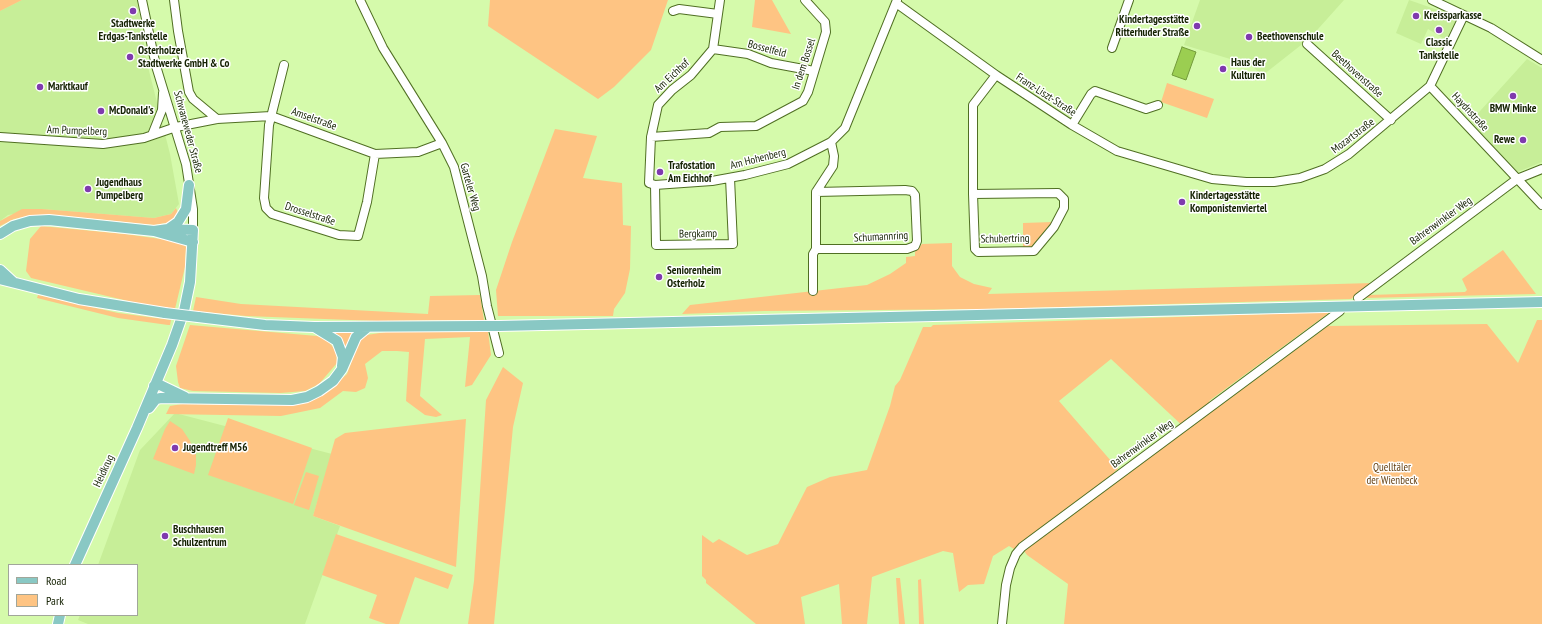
<!DOCTYPE html>
<html>
<head>
<meta charset="utf-8">
<style>
	body { margin:0 }
	#map { position:relative; width:1542px; height:624px; overflow:hidden; background:#d5faab; font-family:"PT Sans Narrow",sans-serif }
	canvas { display:block }
	.legend { position:absolute; left:8px; top:564px; width:130px; height:52px; box-sizing:border-box; background:#fff; border:1px solid #a1a69a; margin:0; padding:5px 7px; list-style:none; font-size:12px; color:#142102 }
	.legend li { display:flex; align-items:center; gap:8px; height:20px }
	.legend b { width:20px; border:1px solid #a1a69a }
</style>
</head>
<body>
<div id="map">
<canvas width="1542" height="624"></canvas>
<ul class="legend">
<li><b style="height:5px;background:#89c8c4"></b>Road</li>
<li><b style="height:11px;background:#fec483"></b>Park</li>
</ul>
</div>
<script>
const ctx = document.querySelector('canvas').getContext('2d');
ctx.lineJoin = 'round';
function fill(path, color) { ctx.fillStyle = color; ctx.fill(path, 'evenodd'); }
const toPath = rows => new Path2D(rows.map(r => 'M' + r).join(''));
function trace(path, color, width, dash) { ctx.strokeStyle = color; ctx.lineWidth = width; ctx.lineCap = dash ? 'butt' : 'round'; ctx.setLineDash(dash || []); ctx.stroke(path); }
function drawText(font, color, halo, rows, align = 'center') {
  ctx.font = font + ' "PT Sans Narrow",sans-serif'; ctx.lineWidth = 3; ctx.setLineDash([]); ctx.textBaseline = 'middle'; ctx.strokeStyle = halo; ctx.fillStyle = color; for (const [text, x, y, turn = 0] of rows) {
    ctx.save(); ctx.translate(x, y); ctx.rotate((+turn || 0) * Math.PI / 180); ctx.textAlign = isNaN(turn) ? turn : align; if (halo) ctx.strokeText(text, 0, 0); ctx.fillText(text, 0, 0); ctx.restore();
  }
}
fill(toPath([
	[22,0,137,0,147,63,170,154,179,204,171,214,154,218,42,209,8,215,0,221,0,11],
	[1200,0,1344,0,1310,38,1263,75,1250,65,1184,45],
	[1409,0,1455,16,1456,20,1446,40,1428,29,1421,44,1396,33],
	[1527,59,1542,68,1542,162,1515,173,1471,121],
	[175,413,332,454,313,516,340,526,305,624,88,624,78,620,80,615,137,615,137,565,98,565,140,450]
]), '#c7ee98');
fill(toPath([
	[0,0,22,0,0,11],
	[490,0,668,0,651,50,614,87,598,99,488,26],
	[755,0,772,0,791,34,752,27],
	[1167,83,1214,99,1207,118,1161,102],
	[555,129,597,136,583,178,622,183,623,225,631,226,630,269,625,293,614,309,613,316,498,316,496,290,512,242],
	[176,208,179,215,172,222,154,225,54,215,32,215,14,219,0,226,0,221,22,209,42,209,154,218,171,214],
	[1053,222,1032,247,1023,247,1023,223],
	[41,226,125,234,168,240,182,243,186,247,185,267,175,309,145,305,31,278,26,271,30,239],
	[952,243,952,266,960,277,974,284,992,288,988,294,1372,283,1351,299,987,309,764,311,682,314,690,305,867,285,890,274,906,263,906,257,915,256,915,252,922,244],
	[1503,250,1536,294,1364,298,1369,295,1465,292,1467,290,1462,279],
	[38,295,118,313,171,320,170,325,168,325,118,318,49,301,37,298],
	[480,295,484,320,377,321,246,316,193,311,196,297,241,304,428,314,430,296],
	[1330,312,1209,401,1217,408,1328,326,1487,324,1518,363,1537,320,1542,320,1542,624,1064,624,1068,584,1027,555,1019,544,1014,549,1009,546,993,556,984,584,968,585,959,592,953,553,943,551,872,577,867,624,842,624,839,584,801,597,805,624,756,624,706,583,706,580,702,576,702,535,713,543,719,539,747,555,778,544,807,487,830,477,867,470,890,406,895,386,900,380,923,327,931,327,933,325],
	[1111,359,1186,429,1121,477,1114,472,1118,469,1059,401],
	[190,325,317,336,328,341,336,351,337,363,319,384,305,391,280,393,193,391,180,388,178,382,176,366],
	[333,331,357,332,346,356,332,333],
	[488,331,491,355,472,385,465,387,470,337,425,339,420,396,442,415,436,417,425,415,406,401,409,352,397,351,382,351,365,364,368,378,365,388,356,392,343,391,320,408,281,416,166,414,170,406,182,404,290,405,335,385,347,374,360,339,367,335,386,332],
	[503,367,523,383,513,427,494,624,468,624,474,581,486,400],
	[228,418,312,448,293,504,208,475],
	[466,419,456,567,313,516,335,439,345,433],
	[170,421,182,429,190,441,196,455,196,465,194,474,153,459,165,429],
	[306,472,319,476,309,510,294,505],
	[336,534,453,575,448,589,415,577,399,624,386,624,369,618,377,595,322,575],
	[896,578,900,578,905,624,899,624],
	[921,579,924,624,919,624,918,580]
]), '#fec483');
const water = toPath([
	[1182,47,1196,52,1186,80,1172,75,1182,47]
]);
fill(water, '#9bce51');
trace(water, '#729a39', 1);
const minor = toPath([
	[142,0,156,66,186,164,193,209,193,230],
	[174,0,178,31,189,92,193,99,217,119],
	[360,0,383,48,442,143,454,167,482,276,487,306,499,353],
	[720,0,713,49,691,75,672,90,658,105,651,137,649,183,655,185,712,181,745,175,788,164,831,142,845,128,897,0],
	[1432,0,1491,28,1542,60],
	[896,3,996,75,1072,125,1117,151,1212,179,1246,182,1274,182,1300,178,1325,169,1349,154,1430,86,1464,15],
	[673,11,679,9,718,14],
	[1307,44,1391,120],
	[1112,48,1129,0],
	[713,49,748,54,771,63,814,71],
	[284,65,269,125,264,198,266,208,272,214,339,235,358,236,367,202,375,154],
	[1430,86,1542,205],
	[1072,125,1091,94,1095,91,1146,109,1158,105],
	[152,135,162,110,163,93],
	[0,137,103,144,144,138,176,127,217,119,271,116,375,154,418,152,442,143],
	[651,137,709,133,720,127,756,126,803,101,808,92,826,32,825,22,805,0],
	[655,185,656,245,733,244,730,178],
	[816,192,905,190,912,191,915,195,917,241,915,246,907,249,816,249],
	[973,194,1058,193,1064,199,1064,208,1054,227,1034,251,978,252,975,249,973,194,973,105,996,75],
	[813,291,813,254,816,249,816,192,833,166,834,156,831,142],
	[1358,298,1517,179,1542,169],
	[1002,624,1006,585,1010,568,1016,554,1022,547,1340,311]
]);
const major = toPath([
	[168,229,178,222,186,209,189,185],
	[0,234,13,226,30,221,49,220,154,231,193,242],
	[0,270,13,282],
	[0,279,79,299,165,313],
	[198,317,265,325,314,327,483,326],
	[499,326,1542,302],
	[316,328,337,341,343,357,342,366],
	[154,386,160,385,185,397],
	[149,408,156,399,161,398,292,400,307,397,319,391,333,381,342,369,356,337,368,327],
	[75,565,137,428,172,345,184,311,190,282,193,230,168,229,154,231],
	[58,624,60,615]
]);
trace(minor, '#506f23', 10);
trace(major, '#fff', 12);
trace(minor, '#fff', 8);
trace(major, '#89c8c4', 10);
const majorBridge = toPath([
	[165,313,198,317],
	[483,326,499,326]
]);
trace(majorBridge, '#fff', 12, []);
trace(majorBridge, '#89c8c4', 10);
for (const [x, y, r, color] of [
	[133,11,4,"#7f3aae"],
	[1416,16,4,"#7f3aae"],
	[1197,26,4,"#7f3aae"],
	[1439,30,4,"#7f3aae"],
	[1249,37,4,"#7f3aae"],
	[130,57,4,"#7f3aae"],
	[1223,69,4,"#7f3aae"],
	[40,87,4,"#7f3aae"],
	[1513,96,4,"#7f3aae"],
	[101,111,4,"#7f3aae"],
	[1523,140,4,"#7f3aae"],
	[660,172,4,"#7f3aae"],
	[88,189,4,"#7f3aae"],
	[1182,202,4,"#7f3aae"],
	[659,277,4,"#7f3aae"],
	[175,448,4,"#7f3aae"],
	[165,536,4,"#7f3aae"]
]) { const dot = new Path2D(); dot.arc(x, y, r, 0, 2 * Math.PI); ctx.fillStyle = color; ctx.fill(dot); trace(dot, '#fff', 1.5); }
drawText('bold 11px', '#142102', '#fff', [
	["Kreissparkasse",1424,16],
	["Kindertagesstätte",1189,20,"right"],
	["Ritterhuder Straße",1189,33,"right"],
	["Stadtwerke",133,24,"center"],
	["Erdgas-Tankstelle",133,37,"center"],
	["Beethovenschule",1257,37],
	["Classic",1439,43,"center"],
	["Tankstelle",1439,56,"center"],
	["Osterholzer",138,51],
	["Stadtwerke GmbH & Co",138,64],
	["Haus der",1231,63],
	["Kulturen",1231,76],
	["Marktkauf",48,87],
	["BMW Minke",1513,109,"center"],
	["McDonald's",109,111],
	["Rewe",1515,140,"right"],
	["Trafostation",668,166],
	["Am Eichhof",668,179],
	["Jugendhaus",96,183],
	["Pumpelberg",96,196],
	["Kindertagesstätte",1190,196],
	["Komponistenviertel",1190,209],
	["Seniorenheim",667,271],
	["Osterholz",667,284],
	["Jugendtreff M56",183,448],
	["Buschhausen",173,530],
	["Schulzentrum",173,543]
], 'left');
drawText('11px', '#142102', '#fff', [
	["Bosselfeld",767,49,15],
	["In dem Bossel",804,64,-72],
	["Beethovenstraße",1357,74,42],
	["Am Eichhof",672,76,-43],
	["Franz-Liszt-Straße",1046,95,33],
	["Haydnstraße",1470,112,47],
	["Amselstraße",314,119,20],
	["Am Pumpelberg",77,131,2],
	["Schwaneweder Straße",188,132,75],
	["Mozartstraße",1353,136,-37],
	["Am Hohenberg",758,159,-14],
	["Garteler Weg",470,187,74],
	["Drosselstraße",310,214,18],
	["Bahrenwinkler Weg",1441,221,-36],
	["Bergkamp",698,234,-1],
	["Schumannring",881,237,-3],
	["Schubertring",1005,239,-1],
	["Bahrenwinkler Weg",1142,444,-36],
	["Heidkrug",104,471,-65]
]);
drawText('11px', '#633f10', '#fff', [
	["Quelltäler",1392,468],
	["der Wienbeck",1392,481]
]);
</script>
</body>
</html>
